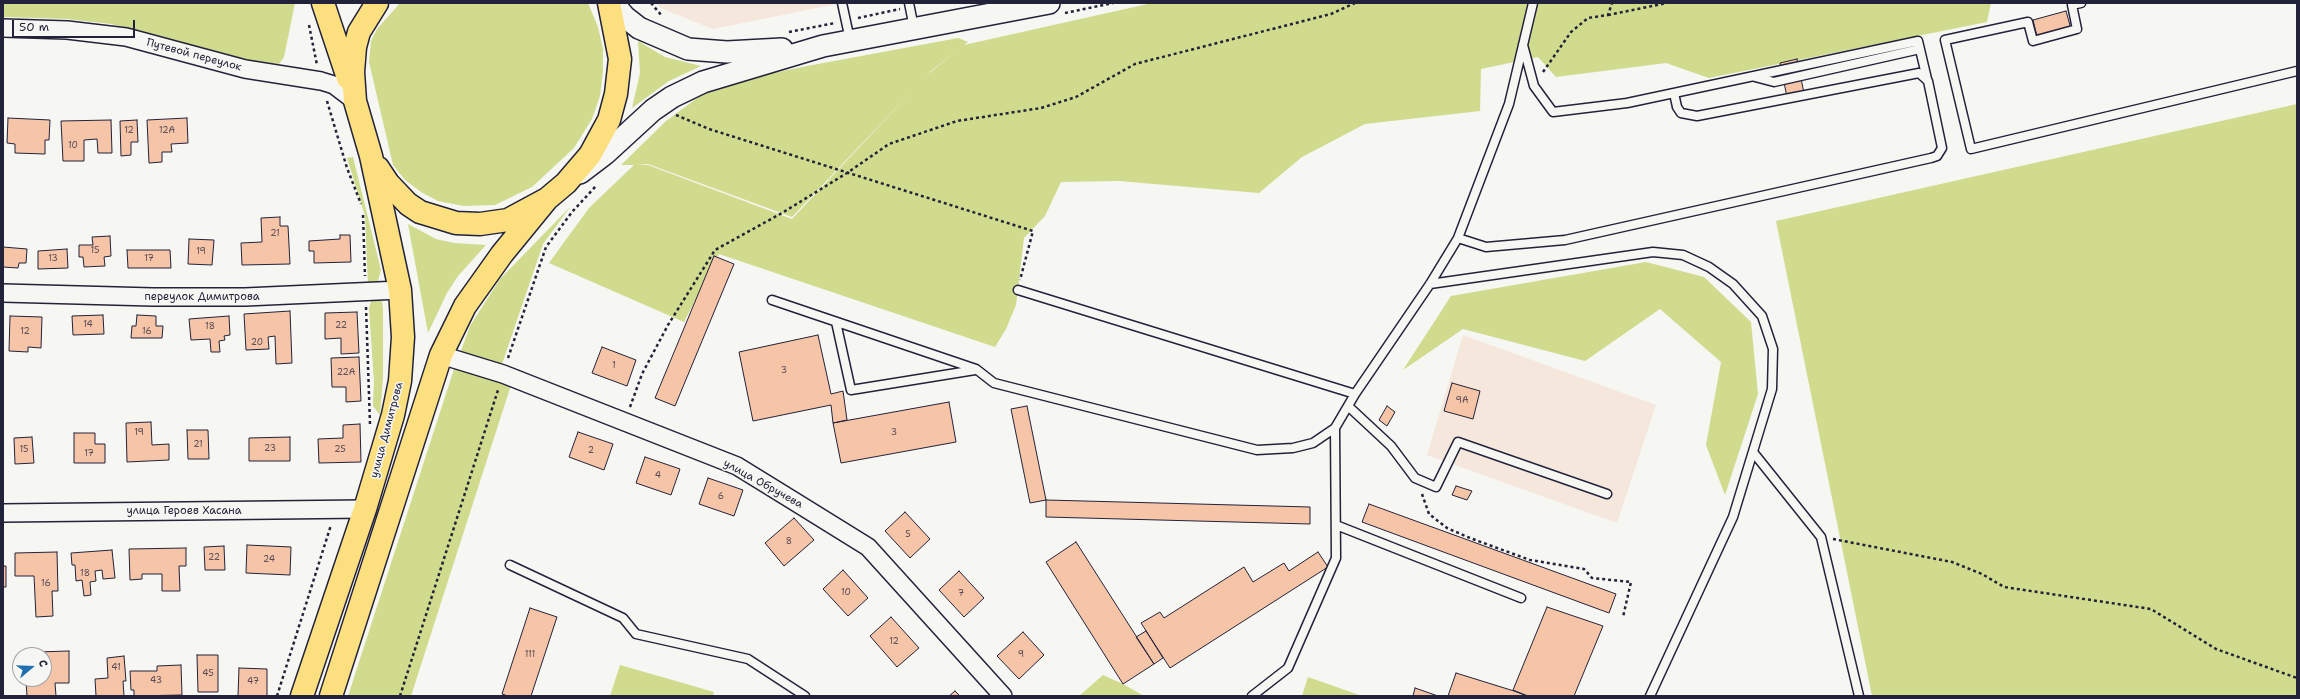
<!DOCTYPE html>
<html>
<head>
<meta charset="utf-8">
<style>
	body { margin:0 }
	#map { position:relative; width:2300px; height:699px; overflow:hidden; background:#f6f6f2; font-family:"Shantell Sans",sans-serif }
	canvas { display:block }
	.frame { position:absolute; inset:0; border:4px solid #22223b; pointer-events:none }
	.north { position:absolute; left:12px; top:647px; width:40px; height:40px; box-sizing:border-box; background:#f6f6f2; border:1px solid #a1a1a9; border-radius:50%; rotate:71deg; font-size:11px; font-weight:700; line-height:16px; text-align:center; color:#22223b }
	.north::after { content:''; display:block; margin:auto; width:14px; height:18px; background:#1f6fb2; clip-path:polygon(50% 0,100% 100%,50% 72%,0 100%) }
	.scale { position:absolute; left:12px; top:20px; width:123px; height:18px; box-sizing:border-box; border:2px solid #22223b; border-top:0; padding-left:5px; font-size:12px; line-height:14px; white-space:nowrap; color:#22223b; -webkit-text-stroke:3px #f6f6f2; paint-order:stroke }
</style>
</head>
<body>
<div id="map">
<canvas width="2300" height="699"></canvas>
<div class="frame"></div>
<div class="north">С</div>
<div class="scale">50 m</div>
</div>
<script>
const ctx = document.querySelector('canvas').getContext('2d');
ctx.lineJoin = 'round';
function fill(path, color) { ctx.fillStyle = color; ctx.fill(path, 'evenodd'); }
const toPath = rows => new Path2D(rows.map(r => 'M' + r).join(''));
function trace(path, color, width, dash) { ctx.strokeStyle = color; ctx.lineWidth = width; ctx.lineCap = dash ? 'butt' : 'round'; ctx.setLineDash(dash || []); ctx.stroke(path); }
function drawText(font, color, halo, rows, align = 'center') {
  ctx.font = font + ' "Shantell Sans",sans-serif'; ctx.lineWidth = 3; ctx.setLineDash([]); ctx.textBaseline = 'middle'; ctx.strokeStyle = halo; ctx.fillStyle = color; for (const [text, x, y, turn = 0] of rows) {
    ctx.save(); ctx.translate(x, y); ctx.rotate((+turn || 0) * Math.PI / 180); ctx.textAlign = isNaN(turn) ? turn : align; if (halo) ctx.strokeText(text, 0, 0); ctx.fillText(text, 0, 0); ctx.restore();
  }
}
fill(toPath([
	[658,3,842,3,713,29,660,8],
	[1463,335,1656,405,1617,523,1427,455]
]), '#f6e7dc');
fill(toPath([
	[3,3,295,3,284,57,279,64,249,60,111,24,67,19,3,17],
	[400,3,588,3,598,27,603,49,603,71,600,96,592,119,574,148,532,187,495,205,464,206,438,201,421,192,405,180,393,165,369,62,371,41,377,29],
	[1152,3,1991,3,1987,22,1709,78,1666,63,1556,77,1538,57,1481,69,1480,111,1365,124,1302,157,1259,193,1119,181,1061,182,1045,216,1024,238,1016,305,1006,329,995,347,719,254,684,322,549,263,589,208,634,165,621,165,666,121,696,99,710,91,769,74,802,67,958,38,968,42,931,71,792,217,648,164,636,165,648,165,792,219,927,75,964,45],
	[638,41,665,57,701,66,669,81,632,108,640,73],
	[2297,104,2297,696,1872,696,1776,221],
	[353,157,381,270,377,284,368,286,365,216,347,158],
	[571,206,543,244,500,370,459,356,470,326,500,279],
	[408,224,436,239,454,243,486,245,458,276,447,293,428,333],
	[1646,262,1704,277,1751,322,1758,394,1725,495,1706,445,1721,362,1660,309,1585,361,1463,329,1403,370,1451,296],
	[372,299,382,301,383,311,383,378,380,415,373,406,374,382,369,308],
	[455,366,511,385,411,696,348,696],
	[620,665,714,692,713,696,610,696],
	[1103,675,1123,684,1144,696,1079,696],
	[1308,677,1362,696,1302,696]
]), '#d0db8e');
const building = toPath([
	[2066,11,2071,29,2037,37,2033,20,2066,11],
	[1797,59,1804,93,1787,97,1780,63,1797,59],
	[8,118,50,120,49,140,45,140,45,154,15,153,15,144,7,143,8,118],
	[187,118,188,143,171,144,172,152,162,152,162,162,149,163,147,120,187,118],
	[111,120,112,153,98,153,97,139,84,140,84,161,63,161,61,121,111,120],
	[137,120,138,142,131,142,131,155,121,156,120,121,137,120],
	[280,217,280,226,288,226,290,264,242,265,241,243,262,242,261,218,280,217],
	[340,235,350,235,351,262,314,263,314,251,309,251,309,241,340,239,340,235],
	[110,236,111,256,104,257,105,266,84,267,83,257,79,257,79,245,93,245,92,237,110,236],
	[189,239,214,240,212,265,188,264,189,239],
	[3,247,27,249,26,263,19,263,18,268,3,267,3,247],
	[67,249,68,268,38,269,38,251,67,249],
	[127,250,170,250,171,268,128,268,127,250],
	[714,256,734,264,675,406,655,398,714,256],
	[290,311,292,363,276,364,275,336,268,337,269,349,246,350,244,314,290,311],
	[357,312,359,353,341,354,341,338,325,339,325,313,357,312],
	[103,315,104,334,73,335,72,316,103,315],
	[137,315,156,316,156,326,163,326,162,338,131,338,132,326,136,326,137,315],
	[10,316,42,317,41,348,28,347,28,352,9,351,10,316],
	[229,316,230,335,224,336,225,340,219,341,220,352,211,352,210,339,191,340,189,319,229,316],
	[818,335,831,394,843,391,847,420,833,423,831,405,753,421,739,352,818,335],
	[602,347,636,360,627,386,592,373,602,347],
	[359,357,361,401,346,402,346,387,332,387,331,358,359,357],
	[1452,383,1480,391,1473,419,1444,411,1452,383],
	[949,402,956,442,841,463,833,423,949,402],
	[1027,406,1046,500,1030,503,1011,409,1027,406],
	[1387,406,1395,412,1387,426,1379,420,1387,406],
	[151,422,152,445,169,444,169,460,127,462,126,423,151,422],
	[360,424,361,462,319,463,318,439,343,438,343,425,360,424],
	[187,430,208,430,209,459,188,459,187,430],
	[578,432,613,444,604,470,569,457,578,432],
	[74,433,95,433,95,444,105,444,105,463,74,463,74,433],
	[32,437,34,463,15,464,14,438,32,437],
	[290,437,290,461,249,461,249,438,290,437],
	[645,457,680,469,671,495,636,483,645,457],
	[708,478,743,490,734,516,699,504,708,478],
	[1456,486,1472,491,1467,500,1452,495,1456,486],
	[1046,500,1310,507,1310,524,1046,517,1046,500],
	[1369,504,1616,594,1609,613,1362,522,1369,504],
	[905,512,930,539,910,558,885,531,905,512],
	[794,518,814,540,784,566,765,543,794,518],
	[1076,542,1154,664,1123,684,1046,562,1076,542],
	[247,545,291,547,290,575,246,573,247,545],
	[224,546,225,570,205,570,204,547,224,546],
	[186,548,186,566,179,566,180,591,162,591,162,574,142,574,142,579,130,580,129,549,186,548],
	[112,550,115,578,103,579,102,570,95,571,96,581,90,582,91,595,84,596,82,580,76,581,75,565,72,565,71,553,112,550],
	[57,552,58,591,52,591,53,616,36,617,34,576,15,576,15,553,57,552],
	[1318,552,1328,567,1170,668,1141,623,1160,612,1164,618,1244,567,1253,582,1284,563,1289,571,1318,552],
	[3,566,6,566,6,587,3,587,3,566],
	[843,570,868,598,848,616,823,589,843,570],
	[959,571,984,598,964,617,939,590,959,571],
	[1547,607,1603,626,1574,696,1528,696,1513,690,1547,607],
	[530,608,557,617,531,696,508,696,502,694,530,608],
	[891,617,919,648,897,667,870,636,891,617],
	[1146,631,1163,658,1154,664,1136,637,1146,631],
	[1023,632,1044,655,1019,679,997,656,1023,632],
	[69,651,69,683,55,683,56,696,27,696,26,682,44,679,44,655,36,655,36,652,69,651],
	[197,655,218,655,218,692,198,692,197,655],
	[124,656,126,681,123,681,124,696,96,696,95,679,108,678,107,658,124,656],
	[181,665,182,695,134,696,134,690,131,690,130,671,157,671,157,666,181,665],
	[239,668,267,669,267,696,238,696,239,668],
	[1456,673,1514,691,1527,696,1448,696,1456,673],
	[1415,688,1438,696,1413,696,1415,688],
	[955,691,960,696,949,696,955,691]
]);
fill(building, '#f6c4a7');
trace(building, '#22223b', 1);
const service = toPath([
	[842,3,850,40],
	[909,3,914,28],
	[2081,3,2072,5,2077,29,2033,41,2028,22,1945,40,1971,149,2297,71],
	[1755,77,1774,82,1920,49],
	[1674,93,1918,41,1927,79],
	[1458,238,1486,247,1565,240,1931,158,1937,156,1942,148,1928,81,1919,73,1697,116,1681,113,1677,107,1674,93,1627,103,1553,112,1534,86,1523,45],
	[1430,284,1653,252,1683,255,1709,267,1733,284,1762,316,1773,349,1772,389,1733,517,1650,696],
	[1018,290,1355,394],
	[772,300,976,369,994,383,1257,450,1293,448,1313,443,1335,428,1355,394,1430,284,1458,238,1509,104,1533,3],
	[836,322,851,390,975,370],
	[1348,406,1391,446,1415,478,1436,487,1458,442,1607,494],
	[1753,452,1821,537,1859,696],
	[1336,525,1521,598],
	[510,565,623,618,636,634,748,659,805,696],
	[1252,696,1288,668,1336,558,1335,428]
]);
const minor = toPath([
	[3,28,67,30,126,37,245,69,321,81,334,85,355,101],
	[3,293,153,297,245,297,400,290],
	[441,355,503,374,737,466,797,503,868,547,1003,696],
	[3,513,365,509]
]);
const tertiary = toPath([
	[613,3,625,17,639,28,688,49,727,52,782,49],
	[580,173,605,154,653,110,672,97,703,82,823,46,1049,3]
]);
const primary = toPath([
	[323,3,348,78],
	[378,168,388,183,408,204,420,212,456,223,480,224,508,220,547,199,566,183,590,155,609,120,616,94,620,59,609,3],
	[302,696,365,509,393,415,400,381,403,337,400,290,371,156,355,101,353,72,355,47,359,32,377,3],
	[331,696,441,355,465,306,502,254,547,199]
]);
trace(service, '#22223b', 11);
trace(minor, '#22223b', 20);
trace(tertiary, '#22223b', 24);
trace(primary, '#22223b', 25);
trace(toPath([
	[651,3,662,16],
	[1065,13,1113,3],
	[1608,15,1667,3],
	[858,18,900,9],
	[309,25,317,65],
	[789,32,835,23],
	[1543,72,1571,32,1588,18,1608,15,1612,3],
	[327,101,347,168,361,204],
	[676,115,709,129,1033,231,1020,280],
	[363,215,365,276],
	[366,307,370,424],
	[508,358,546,247,572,212,596,186],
	[630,407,642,374,668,325,715,250,782,213,847,173,889,144,957,121,1041,108,1076,97,1135,64,1331,14,1355,3],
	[1422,494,1429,514,1447,528,1470,538,1530,560,1584,569,1592,578,1631,582,1623,617],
	[1833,539,1952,562,1982,574,2004,587,2151,609,2216,649,2297,678],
	[277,696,331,525],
	[400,696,498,390]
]), '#22223b', 2.5, [3, 3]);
trace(service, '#f6f6f2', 8);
trace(minor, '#f6f6f2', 17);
trace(tertiary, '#f6f6f2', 21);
trace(primary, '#fce080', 22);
drawText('9px', '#574a56', null, [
	["12",129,131],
	["12А",167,131],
	["10",73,146],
	["21",275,234],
	["15",95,251],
	["19",201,252],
	["13",53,259],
	["17",149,259],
	["14",88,325],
	["22",341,326],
	["18",210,327],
	["12",25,332],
	["16",147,332],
	["20",257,343],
	["1",614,366],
	["3",784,371],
	["22А",346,373],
	["9А",1462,401],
	["19",139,433],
	["3",894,433],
	["21",198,445],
	["23",270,449],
	["15",24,450],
	["25",340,450],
	["2",591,451],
	["17",89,454],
	["4",658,476],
	["6",721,497],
	["5",908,535],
	["8",789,542],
	["22",214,558],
	["24",269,560],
	["18",85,574],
	["16",46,584],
	["10",846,593],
	["7",961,594],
	["12",894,642],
	["111",530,655],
	["9",1021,655],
	["41",116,668],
	["45",208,674],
	["43",156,681],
	["47",253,682]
]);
drawText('11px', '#22223b', '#f6f6f2', [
	["Путевой переулок",194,55,15],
	["переулок Димитрова",202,297],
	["улица Димитрова",387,430,-75],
	["улица Обручева",763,484,29],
	["улица Героев Хасана",184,511]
]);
</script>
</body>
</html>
